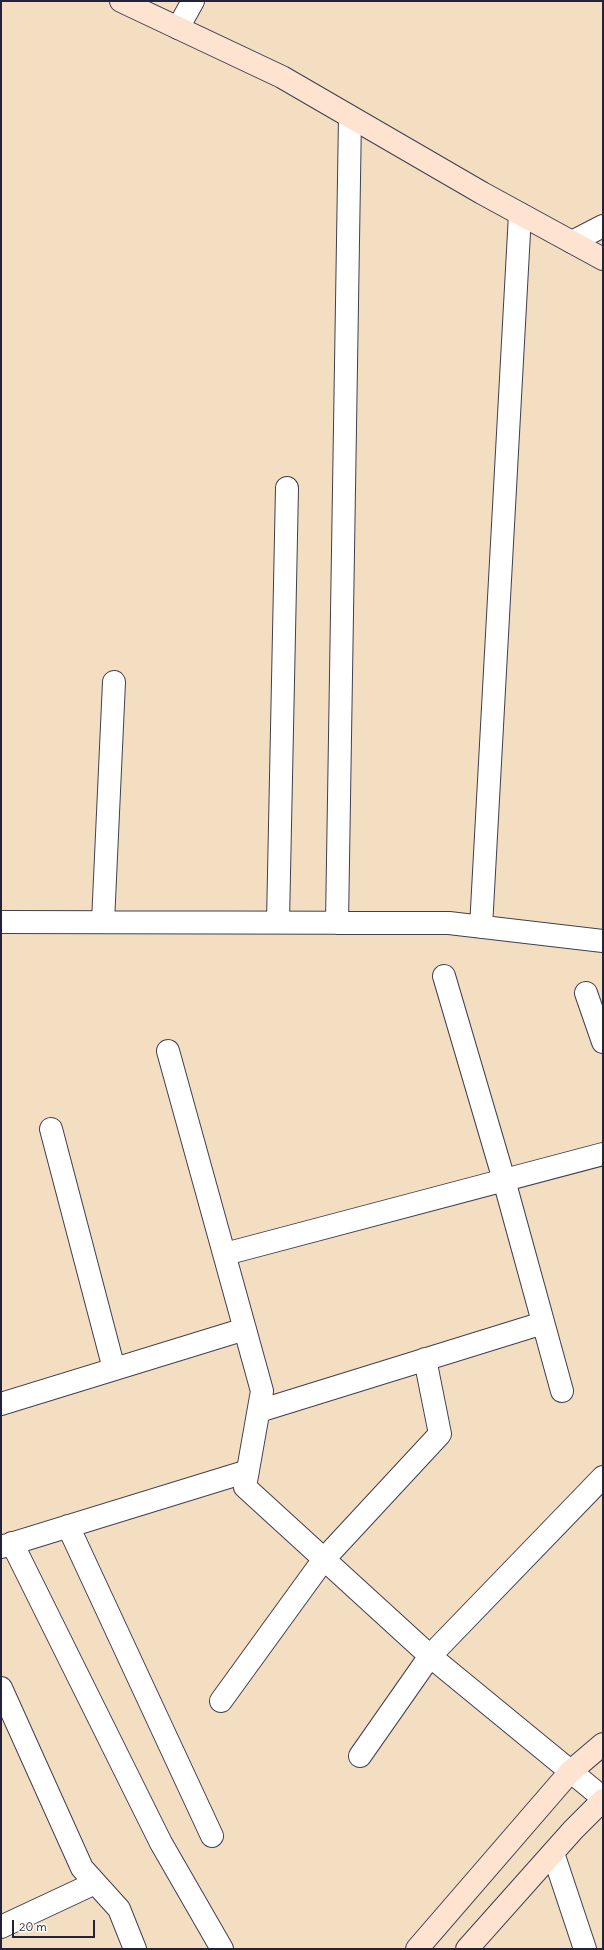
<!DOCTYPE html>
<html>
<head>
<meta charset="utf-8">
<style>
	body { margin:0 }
	#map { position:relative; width:604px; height:1950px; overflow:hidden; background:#f3dec1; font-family:Delius,sans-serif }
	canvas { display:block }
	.frame { position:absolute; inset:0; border:2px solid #22223b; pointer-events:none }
	.scale { position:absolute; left:12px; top:1920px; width:83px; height:18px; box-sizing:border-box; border:2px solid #22223b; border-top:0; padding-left:5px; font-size:12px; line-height:14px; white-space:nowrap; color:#22223b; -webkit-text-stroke:3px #fdfcf7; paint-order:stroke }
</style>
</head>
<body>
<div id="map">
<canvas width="604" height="1950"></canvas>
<div class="frame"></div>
<div class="scale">20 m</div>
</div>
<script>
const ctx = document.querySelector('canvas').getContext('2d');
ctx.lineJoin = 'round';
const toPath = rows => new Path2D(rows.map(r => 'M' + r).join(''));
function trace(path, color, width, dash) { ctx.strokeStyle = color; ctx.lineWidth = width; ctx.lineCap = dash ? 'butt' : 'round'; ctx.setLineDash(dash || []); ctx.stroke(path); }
const street = toPath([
	[178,28,193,1],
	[572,242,603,226],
	[1,922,449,923,603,941],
	[103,922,114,682],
	[278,922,287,488],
	[337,923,350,117],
	[481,927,520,214],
	[444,976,504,1180,562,1391],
	[586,993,603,1042],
	[168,1051,262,1391,245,1487,430,1656,603,1798],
	[51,1129,114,1369],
	[225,1254,603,1154],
	[1,1404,245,1329],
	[259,1411,543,1323],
	[68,1526,212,1836],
	[12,1543,161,1843,222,1949],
	[1,1547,248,1471],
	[1,1688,82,1868,119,1909,135,1949],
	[221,1701,324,1559,440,1434,425,1359],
	[360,1756,430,1656,603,1477],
	[553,1853,585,1949],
	[1,1927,95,1883]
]);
const secondary = toPath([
	[121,1,282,77,482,193,603,259],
	[417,1949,570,1772,603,1744],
	[467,1949,573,1830,603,1800]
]);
trace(street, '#413e4f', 24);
trace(secondary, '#413e4f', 24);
trace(street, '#fff', 22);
trace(secondary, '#fee3d1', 22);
</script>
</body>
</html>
